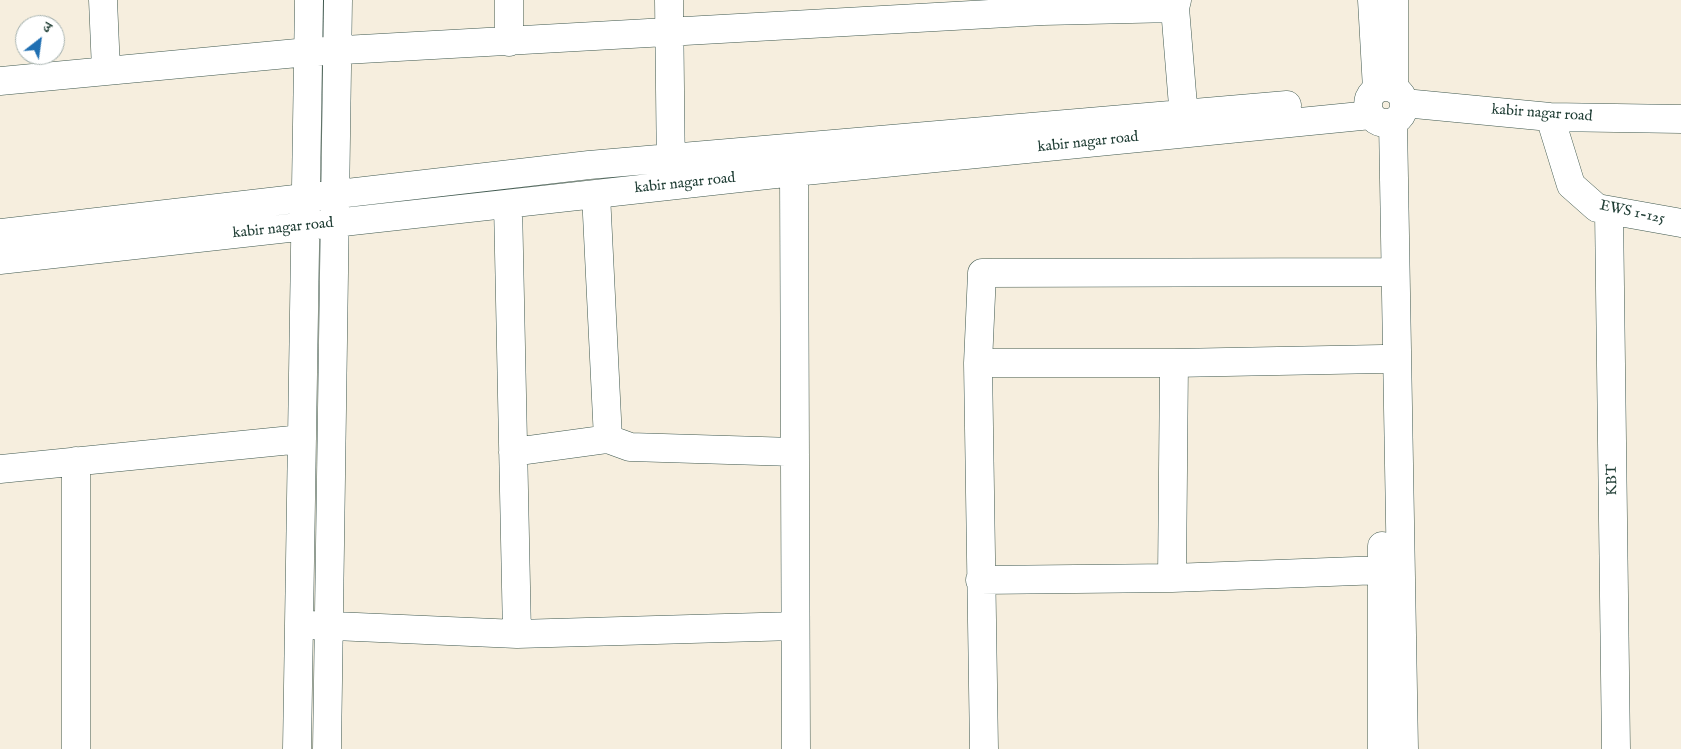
<!DOCTYPE html>
<html>
<head>
<meta charset="utf-8">
<style>
	body { margin:0 }
	#map { position:relative; width:1681px; height:749px; overflow:hidden; background:#f6eede; font-family:"IM FELL English","Noto Serif Devanagari",serif }
	canvas { display:block }
	.north { position:absolute; left:15px; top:15px; width:50px; height:50px; box-sizing:border-box; background:#fff; border:1px solid #a5b1ae; border-radius:50%; rotate:30deg; font-size:14px; font-weight:700; line-height:20px; text-align:center; color:#1f3d34 }
	.north::after { content:''; display:block; margin:auto; width:18px; height:22px; background:#1f6fb2; clip-path:polygon(50% 0,100% 100%,50% 72%,0 100%) }
</style>
</head>
<body>
<div id="map">
<canvas width="1681" height="749"></canvas>
<div class="north">उ</div>
</div>
<script>
const ctx = document.querySelector('canvas').getContext('2d');
ctx.lineJoin = 'round';
const toPath = rows => new Path2D(rows.map(r => 'M' + r).join(''));
function trace(path, color, width, dash) { ctx.strokeStyle = color; ctx.lineWidth = width; ctx.lineCap = dash ? 'butt' : 'round'; ctx.setLineDash(dash || []); ctx.stroke(path); }
function drawText(font, color, halo, rows, align = 'center') {
  ctx.font = font + ' "IM FELL English",serif'; ctx.lineWidth = 4.5; ctx.setLineDash([]); ctx.textBaseline = 'middle'; ctx.strokeStyle = halo; ctx.fillStyle = color; for (const [text, x, y, turn = 0] of rows) {
    ctx.save(); ctx.translate(x, y); ctx.rotate((+turn || 0) * Math.PI / 180); ctx.textAlign = isNaN(turn) ? turn : align; if (halo) ctx.strokeText(text, 0, 0); ctx.fillText(text, 0, 0); ctx.restore();
  }
}
const minor = toPath([
	[103,0,106,70],
	[669,0,671,177],
	[1177,0,1175,8,1185,130],
	[1372,0,1377,89],
	[1394,0,1394,89],
	[509,42,509,0],
	[0,81,308,52,1043,11,1175,8],
	'1368 105a18 18 0 1 1 36 0a18 18 0 1 1-36 0Z',
	[1404,103,1550,117,1681,119],
	[1550,117,1571,185,1597,208,1681,223],
	[1393,122,1404,749],
	[794,172,796,749],
	[596,194,608,439],
	[508,204,517,634],
	[1609,211,1616,749],
	[0,233,589,165,1287,105],
	[0,260,794,172,1371,115],
	[978,363,1174,363,1382,359],
	[513,452,608,439,630,447,794,452],
	[0,469,302,439],
	[1172,578,1174,363],
	[980,580,1172,578,1382,570],
	[311,625,517,634,795,626],
	[76,749,76,461],
	[297,749,309,0],
	[327,749,338,0],
	[984,749,978,363,982,273,1382,272],
	[1382,749,1382,546]
]);
trace(minor, '#3f584e', 29);
trace(minor, '#fff', 28);
drawText('15px', '#1f3d34', '#fff', [
	["kabir nagar road",1542,114,4],
	["kabir nagar road",1088,143,-6],
	["kabir nagar road",685,184,-6],
	["EWS 1-125",1632,213,12],
	["kabir nagar road",283,229,-6],
	["KBT",1613,480,-91]
]);
</script>
</body>
</html>
